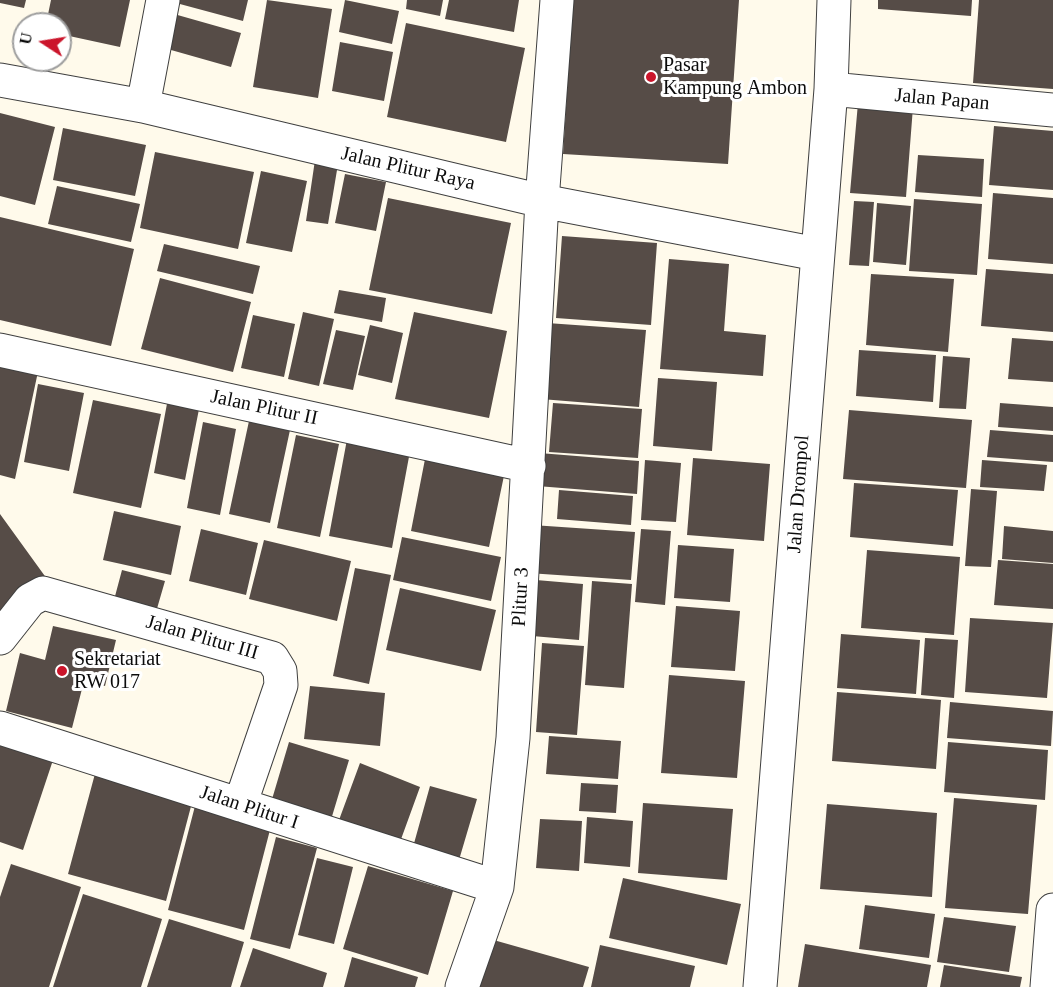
<!DOCTYPE html>
<html>
<head>
<meta charset="utf-8">
<style>
	body { margin:0 }
	#map { position:relative; width:1053px; height:987px; overflow:hidden; background:#fffaeb; font-family:"Times New Roman",serif }
	canvas { display:block }
	.north { position:absolute; left:12px; top:12px; width:60px; height:60px; box-sizing:border-box; background:#fff; border:2px solid #9e9e9e; border-radius:50%; rotate:282deg; font-size:16px; font-weight:700; line-height:24px; text-align:center; color:#0c0c0c }
	.north::after { content:''; display:block; margin:auto; width:21px; height:27px; background:#cb152b; clip-path:polygon(50% 0,100% 100%,50% 72%,0 100%) }
</style>
</head>
<body>
<div id="map">
<canvas width="1053" height="987"></canvas>
<div class="north">U</div>
</div>
<script>
const ctx = document.querySelector('canvas').getContext('2d');
ctx.lineJoin = 'round';
function fill(path, color) { ctx.fillStyle = color; ctx.fill(path, 'evenodd'); }
const toPath = rows => new Path2D(rows.map(r => 'M' + r).join(''));
function trace(path, color, width, dash) { ctx.strokeStyle = color; ctx.lineWidth = width; ctx.lineCap = dash ? 'butt' : 'round'; ctx.setLineDash(dash || []); ctx.stroke(path); }
function drawText(font, color, halo, rows, align = 'center') {
  ctx.font = font + ' "Times New Roman",serif'; ctx.lineWidth = 6; ctx.setLineDash([]); ctx.textBaseline = 'middle'; ctx.strokeStyle = halo; ctx.fillStyle = color; for (const [text, x, y, turn = 0] of rows) {
    ctx.save(); ctx.translate(x, y); ctx.rotate((+turn || 0) * Math.PI / 180); ctx.textAlign = isNaN(turn) ? turn : align; if (halo) ctx.strokeText(text, 0, 0); ctx.fillText(text, 0, 0); ctx.restore();
  }
}
fill(toPath([
	[0,0,26,0,24,8,0,3],
	[51,0,130,0,120,47,60,34,60,24,46,24],
	[165,0,248,0,243,21],
	[267,0,332,9,318,98,253,87],
	[345,0,399,11,392,44,339,32],
	[407,0,443,0,440,16,406,9],
	[449,0,519,0,514,32,445,19],
	[573,0,739,0,728,164,563,154],
	[878,0,972,0,971,16,878,9],
	[979,0,1053,0,1053,89,973,83],
	[174,14,241,33,231,67,164,48],
	[406,23,525,48,506,142,387,117],
	[340,42,393,52,384,101,332,91],
	[858,103,913,107,906,197,850,193],
	[0,113,55,127,35,205,0,196],
	[994,126,1053,131,1053,190,989,185],
	[63,128,146,145,135,196,53,180],
	[155,152,254,172,238,249,140,228],
	[918,155,984,159,982,197,915,192],
	[315,160,338,164,328,224,306,221],
	[261,171,307,181,292,252,246,243],
	[345,174,386,182,376,231,335,223],
	[57,186,140,204,131,242,48,224],
	[993,193,1053,198,1053,264,988,259],
	[388,198,511,223,492,314,369,290],
	[914,199,982,204,977,275,909,271],
	[854,201,874,202,869,266,849,265],
	[877,203,911,206,906,265,873,262],
	[0,217,134,249,111,346,0,320],
	[562,236,657,243,651,325,556,318],
	[164,244,260,266,253,294,157,271],
	[669,259,729,264,724,331,766,335,763,376,660,369],
	[986,269,1053,274,1053,332,981,326],
	[871,274,954,279,948,352,866,345],
	[160,278,251,302,233,372,141,349],
	[339,290,386,298,382,322,334,313],
	[303,312,334,319,319,386,288,379],
	[414,312,507,331,489,418,395,399],
	[253,315,295,324,284,377,241,368],
	[547,323,646,330,639,407,541,399],
	[370,325,403,333,392,383,358,375],
	[336,330,365,336,353,390,323,384],
	[1012,338,1053,341,1053,382,1008,379],
	[859,350,936,355,933,402,856,396],
	[943,356,970,358,966,409,939,408],
	[0,361,39,367,15,479,0,475],
	[658,378,717,382,712,451,653,446],
	[38,384,84,393,69,471,24,462],
	[169,393,201,399,185,480,154,473],
	[93,400,161,414,141,508,73,493],
	[553,403,642,409,638,458,549,452],
	[1000,403,1053,407,1053,431,998,427],
	[849,410,972,420,966,488,843,479],
	[249,421,290,430,270,523,229,514],
	[203,422,236,429,220,515,187,508],
	[990,430,1053,435,1053,462,987,457],
	[348,434,411,446,392,548,329,536],
	[296,435,339,444,320,537,277,528],
	[539,453,639,461,637,494,537,486],
	[426,454,505,471,489,547,411,531],
	[693,458,770,464,764,541,687,535],
	[645,460,681,463,676,522,641,520],
	[982,460,1047,465,1044,491,980,487],
	[854,483,958,490,953,546,850,537],
	[971,489,997,491,991,567,965,566],
	[559,490,633,496,631,525,557,519],
	[114,511,181,526,171,575,103,560],
	[0,514,47,579,0,614],
	[532,525,635,532,631,580,528,573],
	[1004,526,1053,531,1053,563,1002,559],
	[201,529,258,543,246,595,189,581],
	[641,529,671,531,665,605,635,602],
	[402,537,501,557,491,601,393,580],
	[264,540,351,561,337,621,249,599],
	[678,545,734,549,730,602,674,598],
	[867,550,960,557,954,635,861,628],
	[998,560,1053,564,1053,609,994,605],
	[355,568,391,575,369,684,333,676],
	[122,570,165,581,156,612,114,600],
	[536,580,583,584,579,640,532,636],
	[592,581,632,584,624,688,585,685],
	[400,588,496,610,481,671,386,650],
	[676,606,740,611,735,671,671,667],
	[970,618,1053,623,1047,698,965,692],
	[53,626,116,640,105,686,84,681,72,728,6,711,20,653,45,660],
	[841,634,920,640,916,694,837,688],
	[925,638,958,640,954,698,921,695],
	[542,643,584,646,577,735,536,732],
	[669,675,745,681,737,778,661,773],
	[310,686,385,693,380,746,304,739],
	[837,692,941,700,936,769,832,761],
	[950,702,1053,711,1051,746,947,738],
	[0,736,55,754,23,850,0,842],
	[549,736,621,741,618,779,546,774],
	[289,742,349,760,330,823,270,806],
	[948,742,1048,750,1045,800,944,792],
	[360,763,420,787,400,842,339,820],
	[96,770,194,795,166,901,68,874],
	[581,783,618,785,616,813,579,811],
	[430,786,477,799,459,860,413,847],
	[954,798,1037,805,1028,914,945,908],
	[643,803,733,809,727,880,638,873],
	[827,804,937,813,932,897,820,889],
	[195,806,271,826,244,930,168,910],
	[587,817,633,821,630,867,584,863],
	[540,819,582,821,579,871,536,868],
	[276,837,317,848,290,949,250,939],
	[317,858,353,867,334,944,298,935],
	[11,864,81,887,49,987,0,987,0,897],
	[368,866,453,891,428,975,343,949],
	[623,878,741,904,727,965,609,938],
	[83,894,162,919,141,987,53,987],
	[865,905,935,914,929,958,859,949],
	[944,917,1016,926,1009,972,937,962],
	[169,919,244,942,231,987,147,987],
	[490,939,589,967,583,987,477,987],
	[805,944,931,965,927,987,798,987],
	[600,945,695,966,690,987,591,987],
	[253,948,327,973,323,987,240,987],
	[352,957,418,977,415,987,344,987],
	[944,965,1022,977,1020,987,940,987]
]), '#564c47');
const pedestrian = toPath([
	[542,201,557,0]
]);
const minor = toPath([
	[0,80,143,106,542,201,817,254],
	[831,89,1053,110],
	[143,106,163,0],
	[0,350,529,466],
	[0,638,30,600,43,593,272,658,280,671,281,685,240,805],
	[0,728,497,887],
	[462,987,497,887,513,738,542,201],
	[760,987,831,89,834,0],
	[1047,987,1053,910]
]);
trace(pedestrian, '#3f3f3f', 35);
trace(minor, '#3f3f3f', 35);
trace(pedestrian, '#fff', 33);
trace(minor, '#fff', 33);
for (const [x, y, r, color] of [
	[651,77,6,"#cb152b"],
	[62,671,6,"#cb152b"]
]) { const dot = new Path2D(); dot.arc(x, y, r, 0, 2 * Math.PI); ctx.fillStyle = color; ctx.fill(dot); trace(dot, '#fff', 2); }
drawText('20px', '#0c0c0c', '#fff', [
	["Pasar",663,66],
	["Kampung Ambon",663,89],
	["Sekretariat",74,660],
	["RW 017",74,683]
], 'left');
drawText('20px', '#0c0c0c', '#fff', [
	["Jalan Papan",942,100,5],
	["Jalan Plitur Raya",408,169,13],
	["Jalan Plitur II",264,408,12],
	["Jalan Drompol",799,494,-86],
	["Plitur 3",521,597,-87],
	["Jalan Plitur III",202,638,16],
	["Jalan Plitur I",249,808,18]
]);
</script>
</body>
</html>
